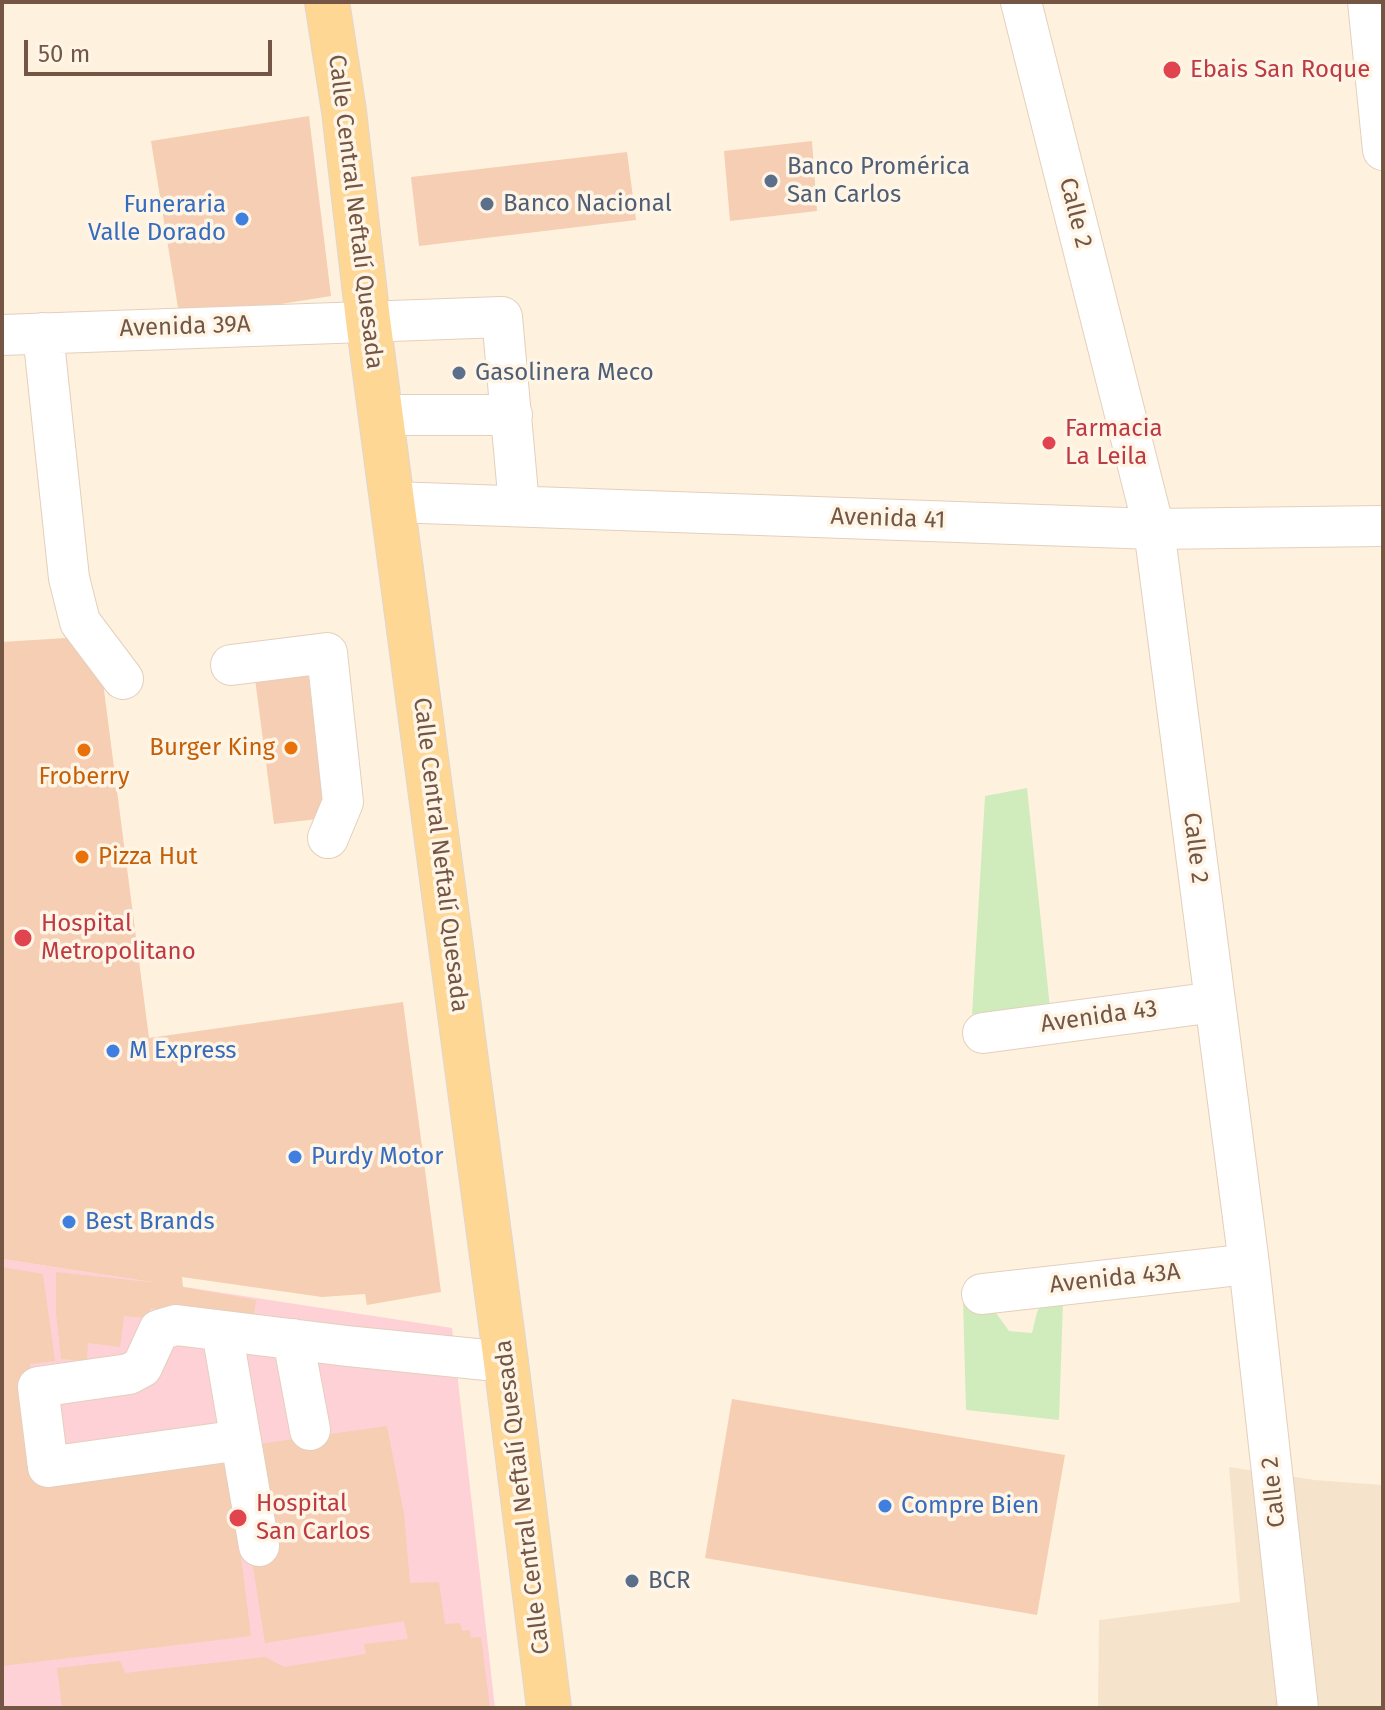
<!DOCTYPE html>
<html>
<head>
<meta charset="utf-8">
<style>
	body { margin:0 }
	#map { position:relative; width:1385px; height:1710px; overflow:hidden; background:#fef2de; font-family:"Fira Sans",sans-serif }
	canvas { display:block }
	.frame { position:absolute; inset:0; border:4px solid #755645; pointer-events:none }
	.scale { position:absolute; left:24px; top:40px; width:248px; height:36px; box-sizing:border-box; border:4px solid #755645; border-top:0; padding-left:10px; font-size:24px; line-height:28px; white-space:nowrap; color:#755645; -webkit-text-stroke:6px #fff5e6; paint-order:stroke }
</style>
</head>
<body>
<div id="map">
<canvas width="1385" height="1710"></canvas>
<div class="frame"></div>
<div class="scale">50 m</div>
</div>
<script>
const ctx = document.querySelector('canvas').getContext('2d');
ctx.lineJoin = 'round';
function fill(path, color) { ctx.fillStyle = color; ctx.fill(path, 'evenodd'); }
const toPath = rows => new Path2D(rows.map(r => 'M' + r).join(''));
function trace(path, color, width, dash) { ctx.strokeStyle = color; ctx.lineWidth = width; ctx.lineCap = dash ? 'butt' : 'round'; ctx.setLineDash(dash || []); ctx.stroke(path); }
function drawText(font, color, halo, rows, align = 'center') {
  ctx.font = font + ' "Fira Sans",sans-serif'; ctx.lineWidth = 7; ctx.setLineDash([]); ctx.textBaseline = 'middle'; ctx.strokeStyle = halo; ctx.fillStyle = color; for (const [text, x, y, turn = 0] of rows) {
    ctx.save(); ctx.translate(x, y); ctx.rotate((+turn || 0) * Math.PI / 180); ctx.textAlign = isNaN(turn) ? turn : align; if (halo) ctx.strokeText(text, 0, 0); ctx.fillText(text, 0, 0); ctx.restore();
  }
}
fill(toPath([
	[1229,1467,1315,1480,1383,1485,1383,1708,1098,1708,1099,1620,1240,1602]
]), '#f6e3cc');
fill(toPath([
	[2,1259,452,1328,495,1708,2,1708]
]), '#fdd1d6');
fill(toPath([
	[1027,788,1050,1008,972,1014,985,796],
	[963,1301,991,1306,1009,1331,1032,1333,1037,1312,1041,1305,1063,1302,1059,1420,966,1410]
]), '#d0ecbc');
fill(toPath([
	[309,116,331,296,180,320,151,141],
	[812,141,817,211,730,221,724,151],
	[627,152,636,220,419,246,411,177],
	[97,636,149,1038,403,1002,441,1292,367,1305,365,1294,322,1297,182,1277,183,1287,256,1300,253,1323,150,1308,149,1318,124,1316,120,1347,88,1343,87,1361,61,1359,56,1312,56,1272,158,1283,2,1259,2,642],
	[308,672,326,818,274,824,255,679],
	[2,1267,43,1274,55,1361,30,1364,43,1482,228,1454,251,1636,2,1666],
	[732,1399,1065,1455,1037,1615,705,1558],
	[387,1426,404,1514,410,1583,439,1582,445,1624,460,1623,462,1631,470,1630,471,1638,481,1637,490,1708,62,1708,57,1668,120,1661,125,1673,265,1657,284,1667,366,1654,364,1644,408,1639,404,1621,265,1643,251,1554,259,1444]
]), '#f5ceb4');
const minor = toPath([
	[1021,2,1154,529,1249,1264,1298,1708],
	[1368,2,1383,150],
	[43,333,69,578,80,622,123,679],
	[2,335,502,317,519,505],
	[382,415,512,415],
	[393,502,1154,529,1383,526],
	[231,665,327,653,343,802,328,838],
	[983,1033,1215,1002],
	[982,1294,1249,1264],
	[222,1331,259,1546],
	[293,1339,310,1430],
	[241,1440,48,1467,38,1387,129,1374,142,1367,159,1330,176,1325,347,1346,506,1362]
]);
const major = toPath([
	[327,2,344,111,368,320,506,1362,549,1708]
]);
trace(minor, '#e4cfbd', 42);
trace(major, '#ded6d2', 46);
trace(minor, '#fff', 40);
trace(major, '#ffd794', 44);
for (const [x, y, r, color] of [
	[1172,70,10,"#e0444e"],
	[771,181,8,"#5c6f8a"],
	[487,204,8,"#5c6f8a"],
	[242,219,8,"#3f7fe0"],
	[459,373,8,"#5c6f8a"],
	[1049,443,8,"#e0444e"],
	[291,748,8,"#e8710a"],
	[84,750,8,"#e8710a"],
	[82,857,8,"#e8710a"],
	[23,938,10,"#e0444e"],
	[113,1051,8,"#3f7fe0"],
	[295,1157,8,"#3f7fe0"],
	[69,1222,8,"#3f7fe0"],
	[885,1506,8,"#3f7fe0"],
	[238,1518,10,"#e0444e"],
	[632,1581,8,"#5c6f8a"]
]) { const dot = new Path2D(); dot.arc(x, y, r, 0, 2 * Math.PI); ctx.fillStyle = color; ctx.fill(dot); trace(dot, '#fff5e6', 3); }
drawText('24px', '#be3a42', '#fff5e6', [
	["Ebais San Roque",1190,70],
	["Farmacia",1065,429],
	["La Leila",1065,457],
	["Hospital",41,924],
	["Metropolitano",41,952],
	["Hospital",256,1504],
	["San Carlos",256,1532]
], 'left');
drawText('24px', '#4e5e75', '#fff5e6', [
	["Banco Promérica",787,167],
	["San Carlos",787,195],
	["Banco Nacional",503,204],
	["Gasolinera Meco",475,373],
	["BCR",648,1581]
], 'left');
drawText('24px', '#366cbe', '#fff5e6', [
	["Funeraria",226,205,"right"],
	["Valle Dorado",226,233,"right"],
	["M Express",129,1051],
	["Purdy Motor",311,1157],
	["Best Brands",85,1222],
	["Compre Bien",901,1506]
], 'left');
drawText('24px', '#755645', '#fff5e6', [
	["Calle Central Neftalí Quesada",355,212,83],
	["Calle 2",1075,213,76],
	["Avenida 39A",185,327,-2],
	["Avenida 41",888,519,2],
	["Calle 2",1195,848,83],
	["Calle Central Neftalí Quesada",440,855,83],
	["Avenida 43",1099,1017,-8],
	["Avenida 43A",1115,1279,-6],
	["Calle 2",1274,1492,-96],
	["Calle Central Neftalí Quesada",523,1497,-97]
]);
drawText('24px', '#c56008', '#fff5e6', [
	["Burger King",275,748],
	["Froberry",84,777,"center"],
	["Pizza Hut",98,857,"left"]
], 'right');
</script>
</body>
</html>
